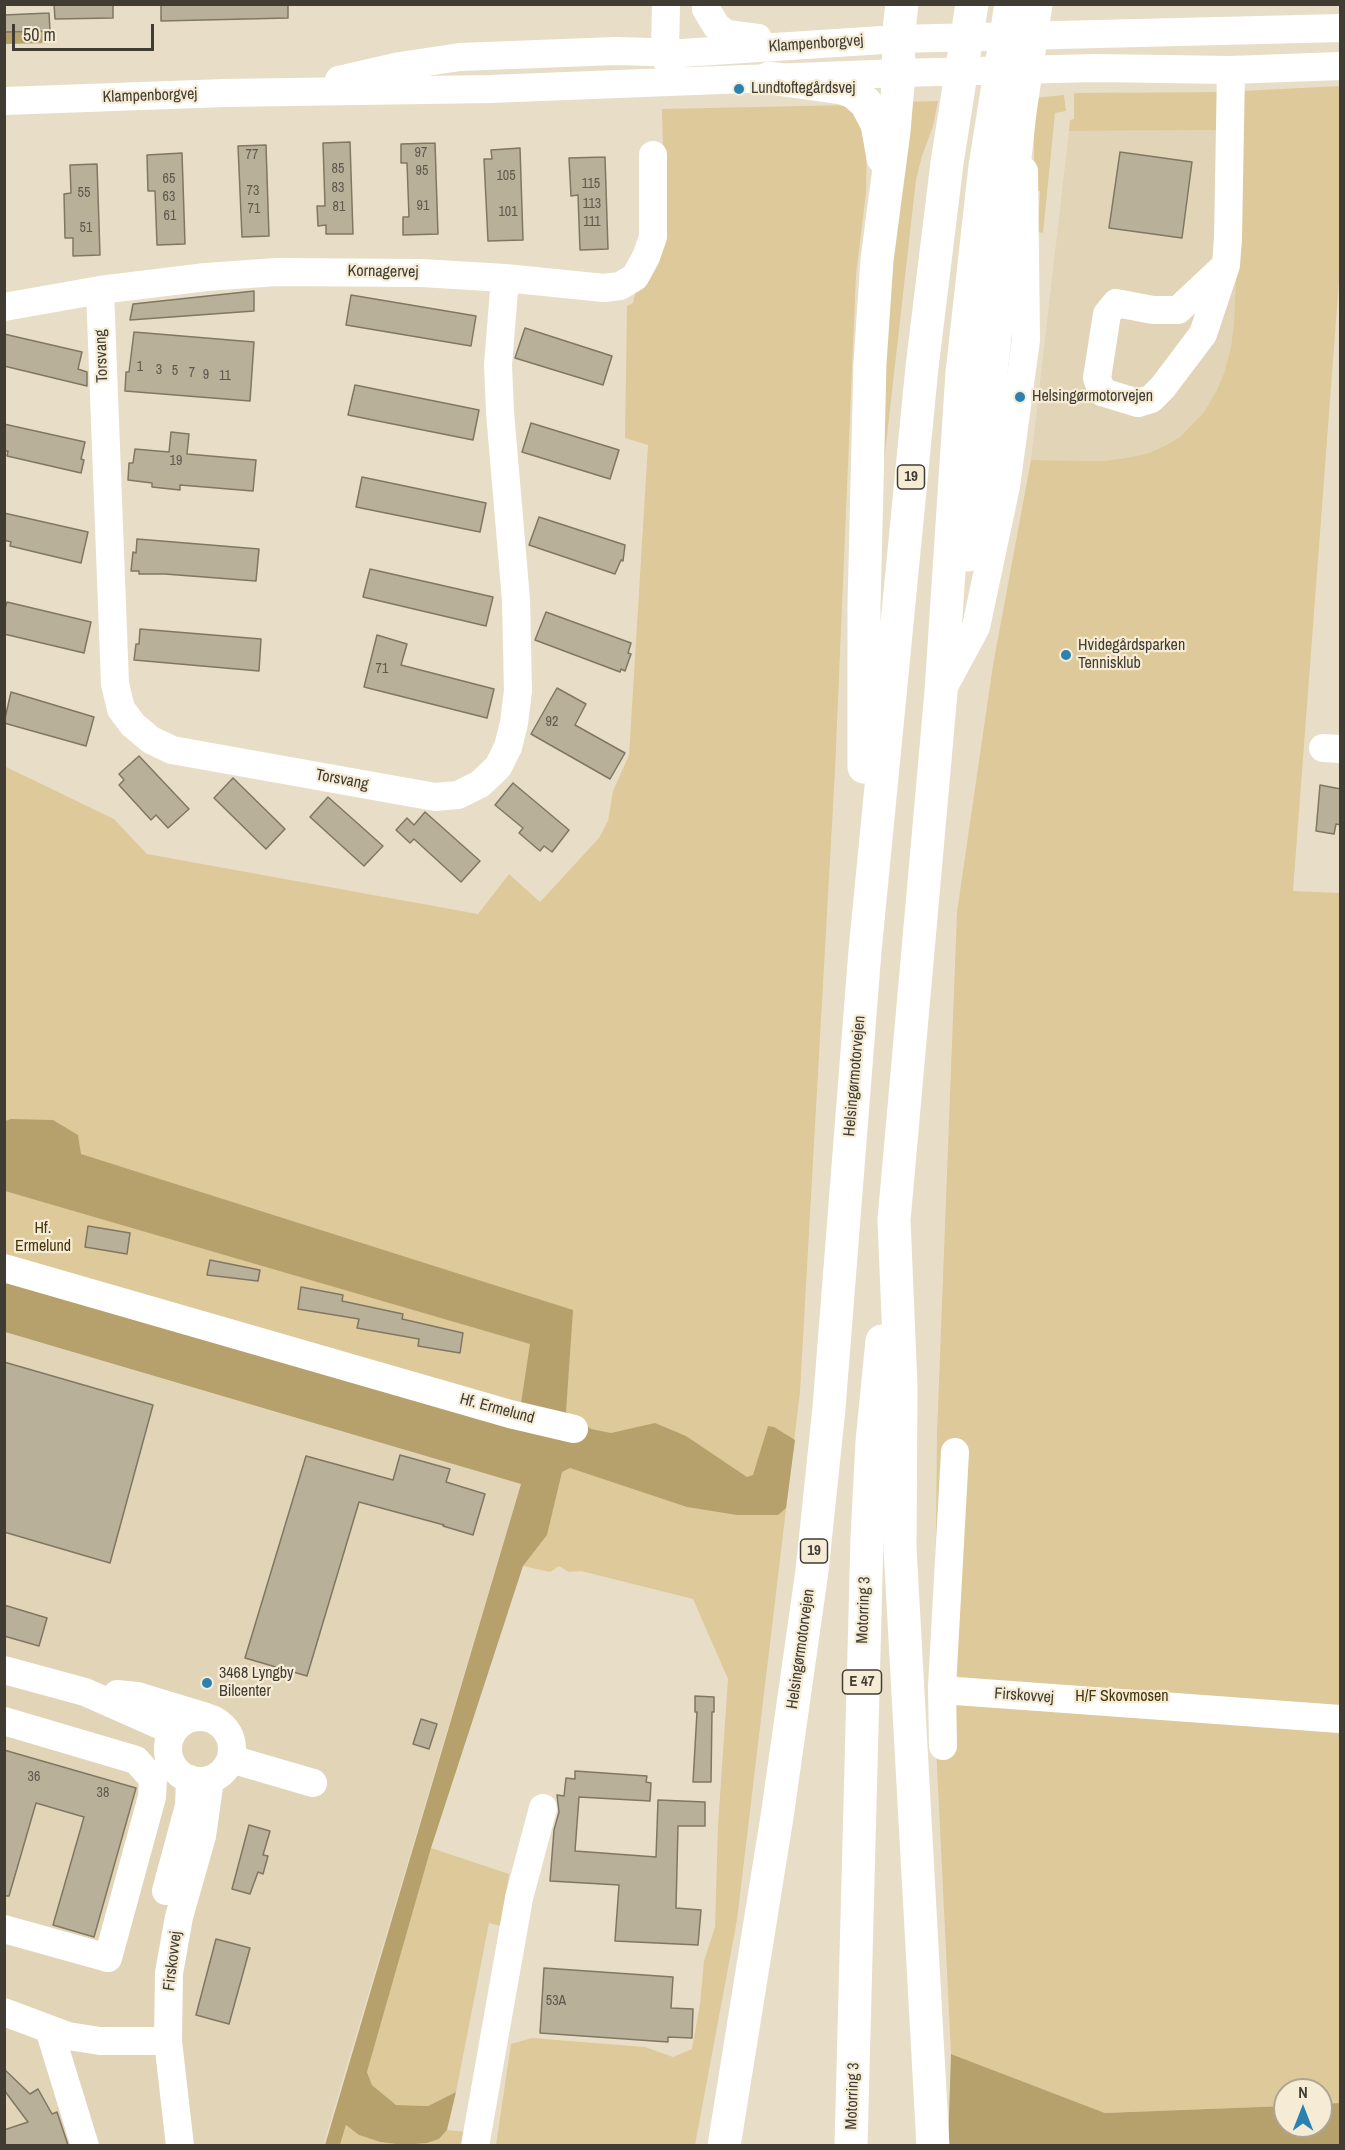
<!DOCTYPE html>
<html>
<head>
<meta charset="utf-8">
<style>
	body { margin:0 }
	#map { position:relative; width:1345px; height:2150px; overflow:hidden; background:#e8dec8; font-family:"Archivo Narrow",sans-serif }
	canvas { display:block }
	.frame { position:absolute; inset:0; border:6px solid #403c33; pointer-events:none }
	.north { position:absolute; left:1273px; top:2078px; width:60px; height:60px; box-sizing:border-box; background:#f6ecd5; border:2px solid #ada694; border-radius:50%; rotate:0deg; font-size:16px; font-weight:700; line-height:24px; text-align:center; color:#403c33 }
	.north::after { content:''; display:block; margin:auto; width:21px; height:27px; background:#2b82b1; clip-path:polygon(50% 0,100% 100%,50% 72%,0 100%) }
	.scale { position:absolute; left:12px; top:24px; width:142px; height:27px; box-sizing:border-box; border:3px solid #403c33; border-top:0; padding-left:8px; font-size:18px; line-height:21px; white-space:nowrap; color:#403c33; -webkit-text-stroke:4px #f6ecd5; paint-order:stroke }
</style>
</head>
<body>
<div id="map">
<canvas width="1345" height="2150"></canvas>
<div class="frame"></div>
<div class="north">N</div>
<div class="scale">50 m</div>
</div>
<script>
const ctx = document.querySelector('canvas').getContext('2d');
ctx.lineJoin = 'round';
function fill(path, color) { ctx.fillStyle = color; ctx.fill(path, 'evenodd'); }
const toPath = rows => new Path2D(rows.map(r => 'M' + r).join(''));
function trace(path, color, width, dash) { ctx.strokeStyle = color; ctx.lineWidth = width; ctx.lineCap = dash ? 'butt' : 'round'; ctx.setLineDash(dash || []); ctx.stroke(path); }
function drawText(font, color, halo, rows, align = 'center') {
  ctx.font = font + ' "Archivo Narrow",sans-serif'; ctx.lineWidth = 4.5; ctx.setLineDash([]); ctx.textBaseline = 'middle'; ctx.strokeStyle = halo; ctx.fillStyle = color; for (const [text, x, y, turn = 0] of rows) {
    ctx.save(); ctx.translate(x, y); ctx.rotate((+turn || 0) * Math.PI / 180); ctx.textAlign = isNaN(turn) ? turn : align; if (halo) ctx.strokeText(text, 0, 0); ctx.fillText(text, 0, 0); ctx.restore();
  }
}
fill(toPath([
	[1243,130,1234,323,1231,347,1224,373,1216,392,1204,412,1180,437,1149,453,1126,458,1103,461,1031,460,1069,131],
	[4,1332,521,1484,323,2145,5,2145]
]), '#e1d4b7');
fill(toPath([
	[1340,86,1340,268,1293,891,1340,893,1340,2103,1321,2104,1321,2090,1285,2090,1285,2106,1105,2113,951,2054,934,1705,937,1433,957,912,993,665,1031,460,1103,461,1126,458,1149,453,1166,445,1180,437,1204,412,1216,392,1224,373,1231,347,1234,323,1242,130,1069,131,1070,120,1074,119,1074,93,1222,92],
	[1064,95,1066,111,1055,113,1043,233,1038,232,1040,191,1034,190,1034,98],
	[938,101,933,126,922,156,916,180,884,462,887,304,905,102],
	[851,105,867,134,866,193,856,275,835,771,800,1392,737,1920,695,2145,496,2145,511,2044,532,2038,645,2047,673,2057,692,2049,700,2004,704,1961,715,1927,718,1825,728,1679,693,1599,581,1571,569,1572,559,1566,550,1572,523,1566,521,1484,5,1263,4,766,114,819,147,854,478,914,509,874,540,902,599,838,608,821,613,791,629,755,648,445,625,438,627,306,633,303,635,294,665,234,662,109],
	[431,1848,509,1874,501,1926,489,1923,456,2092,428,2106,396,2105,372,2085,367,2072],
	[346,2125,359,2135,380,2142,404,2145,427,2143,439,2139,447,2130,469,2132,467,2145,340,2146]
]), '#dec99a');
fill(toPath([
	[51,30,52,43,5,44,4,32],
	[11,1119,53,1120,78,1135,81,1154,573,1310,566,1412,591,1429,611,1433,655,1423,686,1436,747,1477,753,1475,768,1426,774,1427,795,1440,786,1508,778,1515,737,1515,687,1507,570,1468,562,1472,547,1535,523,1566,431,1848,367,2072,372,2085,396,2105,428,2106,456,2092,447,2130,439,2139,427,2143,404,2145,380,2142,359,2135,346,2125,340,2145,325,2145,521,1484,5,1332,4,1277,519,1416,530,1344,5,1191,5,1121],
	[951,2054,1105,2113,1285,2106,1285,2126,1321,2126,1321,2104,1340,2103,1340,2145,948,2146]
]), '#b6a06c');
const building = toPath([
	[54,4,113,4,113,18,55,19,54,4],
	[161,4,288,4,288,18,161,21,161,4],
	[49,13,50,31,4,32,4,15,49,13],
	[350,142,353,234,326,234,326,225,318,226,317,206,325,206,323,143,350,142],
	[435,143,438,234,403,235,403,217,409,217,407,163,401,163,401,144,435,143],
	[266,145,269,236,242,237,238,146,266,145],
	[520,148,523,240,488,241,484,159,492,159,491,150,520,148],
	[1120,152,1192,162,1182,238,1109,228,1120,152],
	[182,153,185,244,157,245,155,191,148,191,147,155,182,153],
	[605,157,608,249,580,250,578,195,571,196,569,158,605,157],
	[97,164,100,255,73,256,73,238,65,238,64,194,71,193,70,165,97,164],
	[254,291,254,311,130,320,133,304,254,291],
	[351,295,476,316,471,346,346,325,351,295],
	[525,328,612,356,603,385,515,358,525,328],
	[134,332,254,342,250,401,125,391,126,372,129,372,134,332],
	[4,334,82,352,78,369,87,372,87,386,4,366,4,334],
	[355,385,479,410,473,440,348,415,355,385],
	[531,423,619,450,610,479,522,452,531,423],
	[4,424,85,442,81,459,84,460,81,473,7,456,8,451,4,451,4,424],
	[171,432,189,434,187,454,256,460,253,491,180,485,180,490,152,487,152,483,128,480,129,463,133,463,135,449,169,452,171,432],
	[362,477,486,503,480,532,356,507,362,477],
	[4,513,88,532,81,563,10,546,11,542,4,540,4,513],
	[539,517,625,545,623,561,621,560,615,574,529,545,539,517],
	[137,539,259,549,256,581,165,574,139,574,139,571,131,571,133,552,136,553,137,539],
	[370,569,493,597,486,626,363,597,370,569],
	[7,602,91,622,84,653,4,634,4,611,7,602],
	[546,612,631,643,628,653,631,654,625,671,621,669,620,672,535,640,546,612],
	[140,629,261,639,259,671,134,660,136,644,139,644,140,629],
	[377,635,407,644,401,665,494,689,487,718,364,687,377,635],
	[557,688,586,704,575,725,625,753,610,779,531,734,557,688],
	[11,692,94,717,86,746,4,723,11,692],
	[139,756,189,809,168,828,156,815,151,820,119,785,124,780,119,774,139,756],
	[233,778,285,829,266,849,214,798,233,778],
	[513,783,569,830,552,852,544,846,540,851,519,833,523,828,495,805,513,783],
	[1320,785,1341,789,1341,825,1336,824,1334,834,1316,831,1320,785],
	[328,797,383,846,364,866,310,817,328,797],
	[425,812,480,861,461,882,414,839,410,843,396,830,407,818,414,825,425,812],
	[88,1226,130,1233,127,1254,85,1247,88,1226],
	[210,1260,260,1270,258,1281,207,1275,210,1260],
	[301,1287,343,1295,342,1301,403,1314,402,1319,463,1333,460,1353,418,1346,419,1339,357,1328,359,1319,298,1309,301,1287],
	[4,1362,153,1405,110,1563,4,1532,4,1362],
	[400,1455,450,1469,446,1482,485,1494,473,1535,443,1526,444,1525,359,1502,307,1676,245,1658,306,1456,393,1480,400,1455],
	[4,1605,47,1618,39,1646,4,1636,4,1605],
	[695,1696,714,1697,714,1712,712,1712,711,1782,693,1782,697,1712,695,1712,695,1696],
	[421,1719,437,1724,429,1749,413,1744,421,1719],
	[4,1750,136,1788,94,1937,53,1925,84,1817,36,1803,9,1896,4,1896,4,1750],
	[575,1771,647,1776,646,1782,651,1783,650,1801,579,1797,575,1851,656,1857,658,1800,705,1802,705,1826,678,1826,676,1908,701,1910,698,1945,615,1941,619,1885,550,1881,554,1830,559,1812,557,1795,564,1796,566,1778,575,1779,575,1771],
	[249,1825,270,1831,263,1855,268,1856,263,1874,258,1872,250,1894,232,1889,249,1825],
	[216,1939,250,1948,229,2024,196,2015,216,1939],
	[544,1968,673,1977,671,2008,693,2009,692,2038,668,2037,668,2042,540,2033,544,1968],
	[4,2069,30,2094,38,2089,52,2114,57,2112,68,2145,4,2145,4,2130,28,2122,4,2090,4,2069]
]);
fill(building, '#b9b09a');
trace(building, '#807763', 1.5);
trace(toPath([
	[666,4,665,52,666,59,673,69],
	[706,9,717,27,727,34,758,38],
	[339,80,400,66,460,57,616,51,682,53,898,39,1340,28],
	[4,101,225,93,490,89,899,73,1095,68,1231,70,1340,66],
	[1226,265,1203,334,1163,387,1151,399,1138,403,1102,392,1097,378,1107,314,1116,303,1153,310,1178,310,1226,265],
	[1226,265,1228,238,1231,70],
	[100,290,115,684,121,709,133,725,151,740,172,750,435,797,458,795,480,784,498,767,508,747,514,723,518,691,516,600,500,412,498,365,505,278],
	[4,307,100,290,206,277,277,272,421,273,505,278,604,288,620,286,635,277,646,257,653,237,653,155],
	[942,690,976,627,1006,486,1026,340,1024,171],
	[1323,748,1340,749],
	[4,1268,510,1414,574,1429],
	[955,1452,942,1687,956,1691,1340,1719],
	[4,1670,85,1692,173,1731],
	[942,1687,943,1746],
	[117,1694,137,1696,206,1717],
	'168 1749a32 32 0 1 1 64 0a32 32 0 1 1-64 0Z',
	[4,1721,136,1760,153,1779,152,1797,108,1958,4,1929],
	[231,1759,313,1783],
	[166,1891,189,1806,190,1779],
	[4,2012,68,2036,100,2041,168,2041],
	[49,2029,85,2146],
	[180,2146,168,2041,169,1973,179,1917,202,1836,210,1780],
	[475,2146,519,1898,543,1808]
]), '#fff', 28);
trace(toPath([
	[770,78,842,88,853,92,866,103,877,124,883,158],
	[968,555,975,516,1020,112,1036,4],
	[864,767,864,606,870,363,877,260,894,131,899,73,898,39,902,4],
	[724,2146,777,1817,812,1571,829,1408,865,951,922,367,947,163,972,4],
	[851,2146,867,1538,872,1442,882,1341],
	[933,2146,900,1548,901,1387,894,1220,941,692,962,373,985,166,1011,4]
]), '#fff', 33);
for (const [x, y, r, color] of [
	[739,89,6,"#2b82b1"],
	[1020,397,6,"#2b82b1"],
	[1066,655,6,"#2b82b1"],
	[207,1683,6,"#2b82b1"]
]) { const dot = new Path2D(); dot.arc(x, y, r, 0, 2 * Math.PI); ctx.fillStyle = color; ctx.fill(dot); trace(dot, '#f6ecd5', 2); }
drawText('14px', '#5e594d', null, [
	["97",421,153],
	["77",252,155],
	["85",338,169],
	["95",422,171],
	["105",506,176],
	["65",169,179],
	["115",591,184],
	["83",338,188],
	["73",253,191],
	["55",84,193],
	["63",169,197],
	["113",592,204],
	["91",423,206],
	["81",339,207],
	["71",254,209],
	["101",508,212],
	["61",170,216],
	["111",592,222],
	["51",86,228],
	["1",140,367],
	["3",159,370],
	["5",175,371],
	["7",192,373],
	["9",206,375],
	["11",225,376],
	["19",176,461],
	["71",382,669],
	["92",552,722],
	["36",34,1777],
	["38",103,1793],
	["53A",556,2001]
]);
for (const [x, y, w] of [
	[911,477,27],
	[814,1551,27],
	[862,1682,39]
]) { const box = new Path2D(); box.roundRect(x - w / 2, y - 12, w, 24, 4.5); ctx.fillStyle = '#f6ecd5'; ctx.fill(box); trace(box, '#403c33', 1.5); }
drawText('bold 15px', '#403c33', null, [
	["19",911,477],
	["19",814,1551],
	["E 47",862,1682]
]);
drawText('16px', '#403c33', '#f6ecd5', [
	["Klampenborgvej",816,44,-4],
	["Klampenborgvej",150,96,-2],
	["Kornagervej",383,272,1],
	["Torsvang",102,356,-92],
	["Torsvang",342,780,11],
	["Helsingørmotorvejen",855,1076,-85],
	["Hf. Ermelund",497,1409,15],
	["Motorring 3",864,1610,-88],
	["Helsingørmotorvejen",801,1649,-82],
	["Firskovvej",1024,1696,4],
	["Firskovvej",173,1961,-83],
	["Motorring 3",853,2096,-88]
]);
drawText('16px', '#403c33', '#f6ecd5', [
	["Lundtoftegårdsvej",751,89],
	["Helsingørmotorvejen",1032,397],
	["Hvidegårdsparken",1078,646],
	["Tennisklub",1078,664],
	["3468 Lyngby",219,1674],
	["Bilcenter",219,1692]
], 'left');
drawText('16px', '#453509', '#f6ecd5', [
	["Hf.",43,1229],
	["Ermelund",43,1247],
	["H/F Skovmosen",1122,1697]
]);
</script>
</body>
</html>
